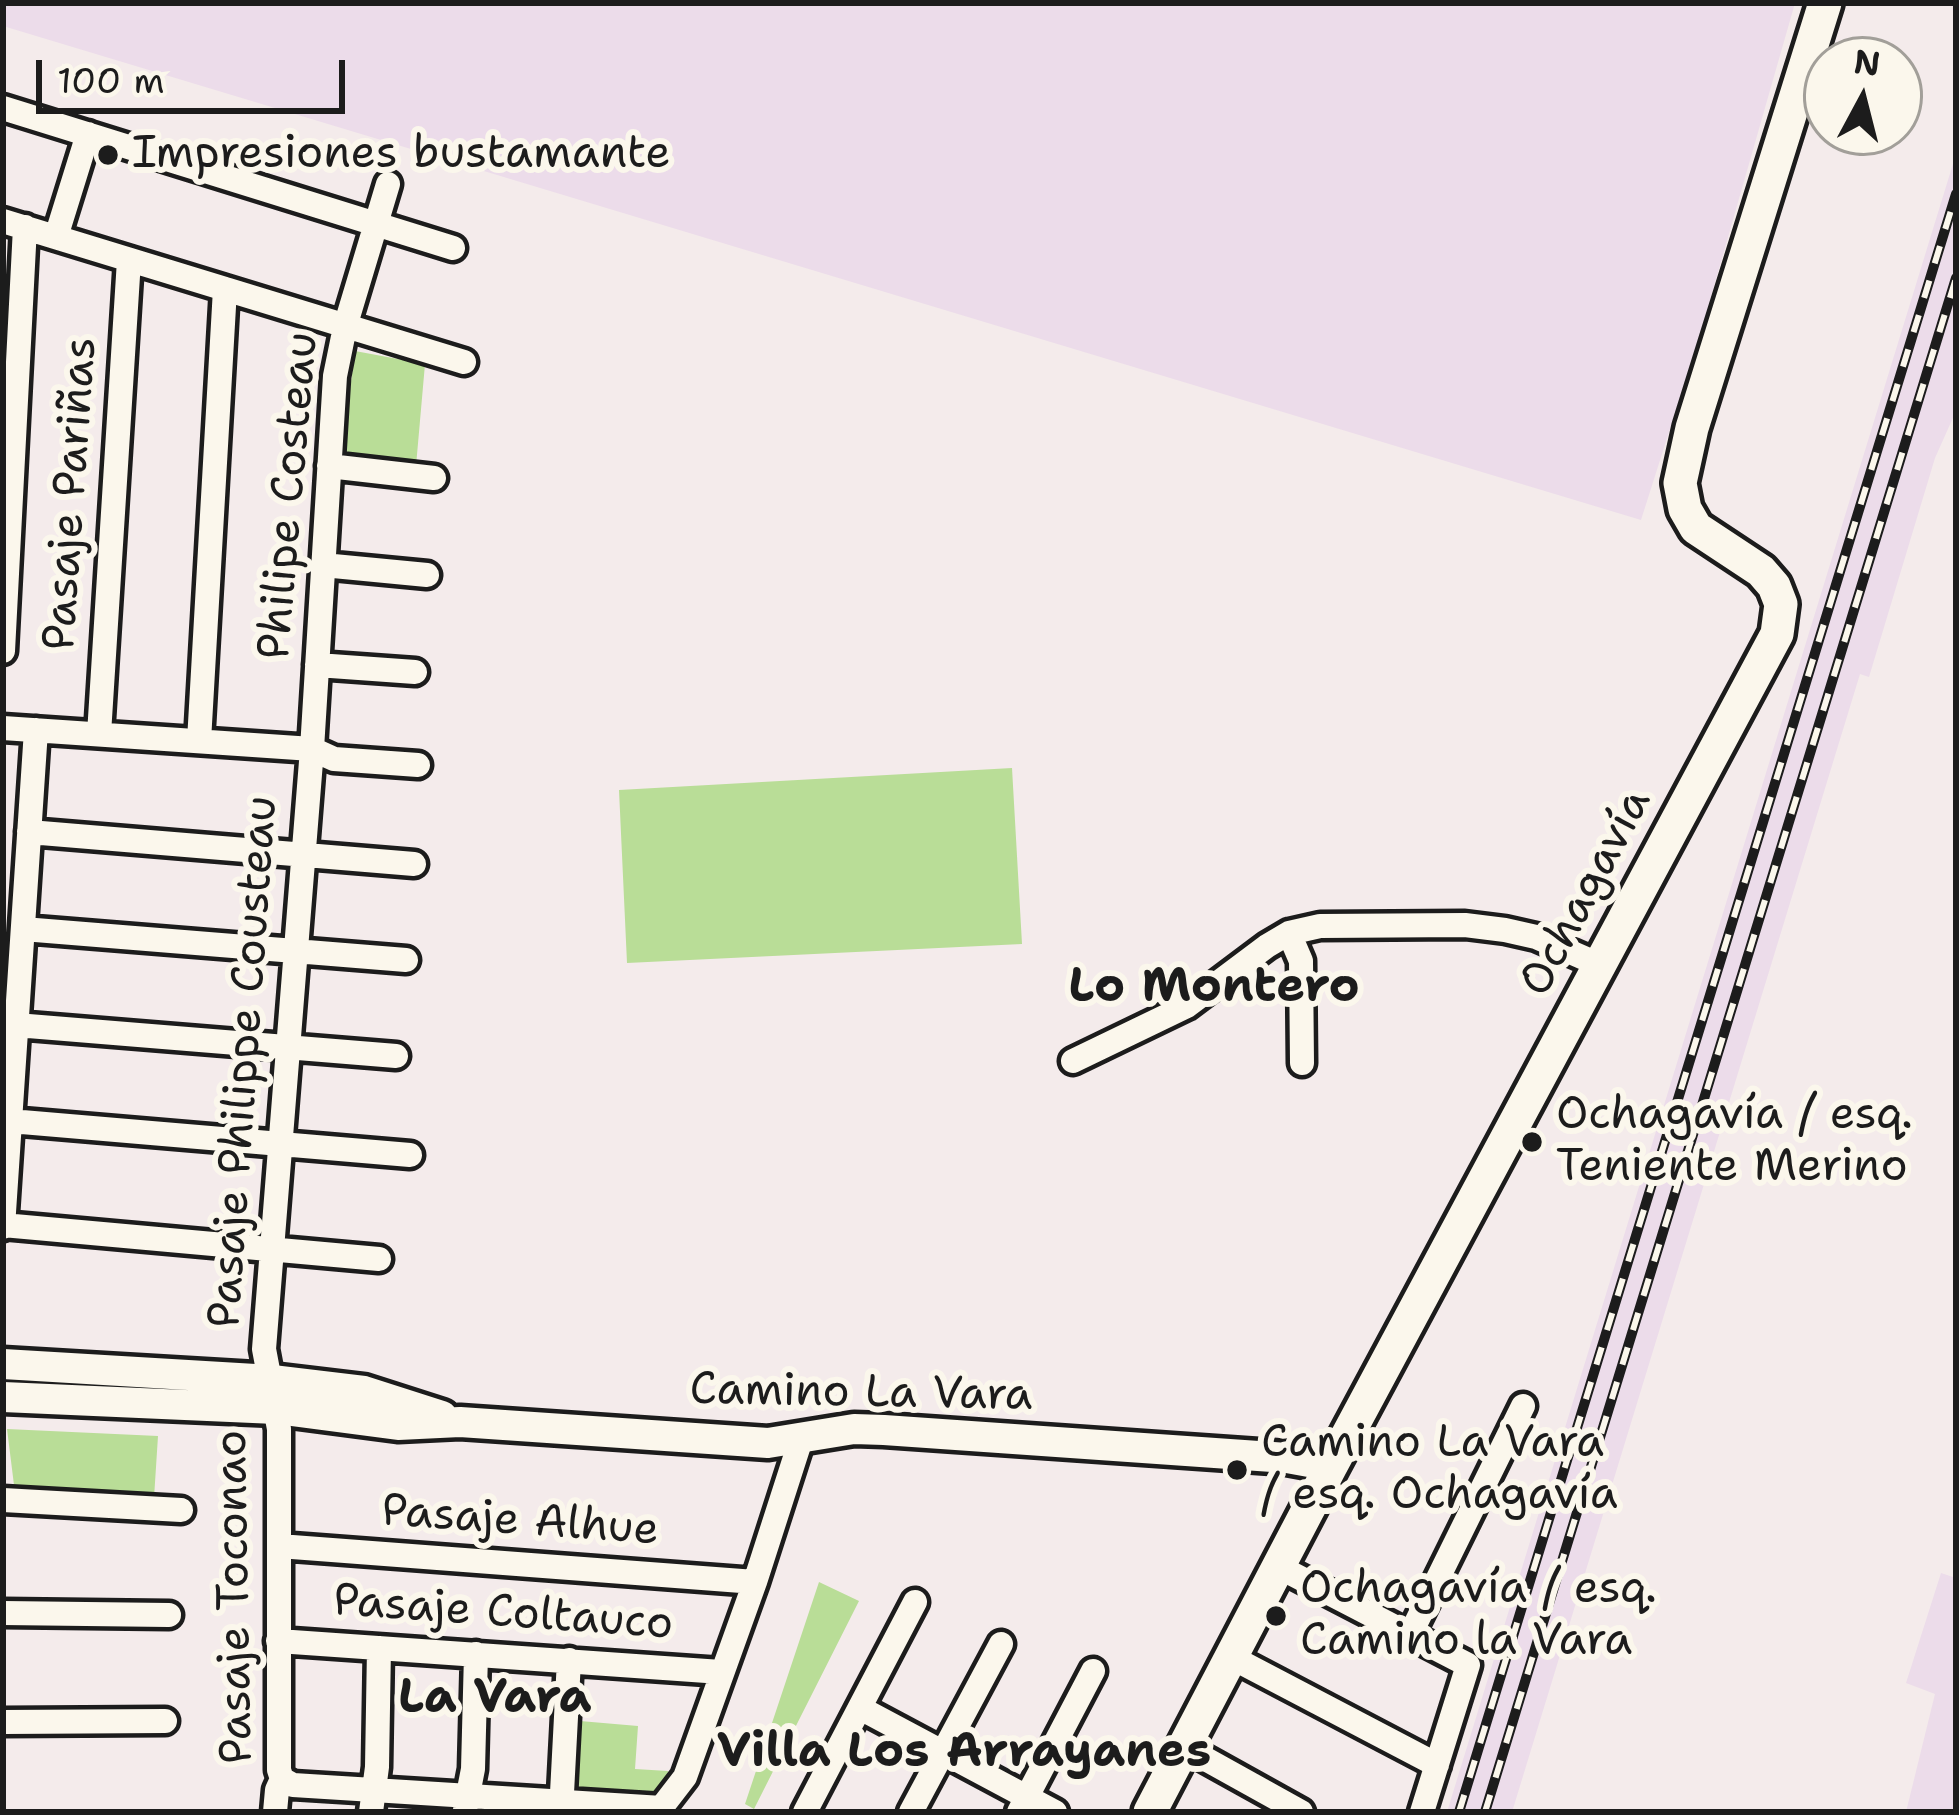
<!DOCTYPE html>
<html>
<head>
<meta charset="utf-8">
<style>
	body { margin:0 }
	#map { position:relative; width:1959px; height:1815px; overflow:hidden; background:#f4ebeb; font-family:"Shantell Sans",sans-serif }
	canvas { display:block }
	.frame { position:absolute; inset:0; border:6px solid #1c1c1c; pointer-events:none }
	.north { position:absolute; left:1803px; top:36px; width:120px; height:120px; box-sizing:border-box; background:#fbf7ec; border:3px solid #a29f99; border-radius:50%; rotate:7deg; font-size:33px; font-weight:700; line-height:48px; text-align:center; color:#1c1c1c }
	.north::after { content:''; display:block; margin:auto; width:42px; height:54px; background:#1c1c1c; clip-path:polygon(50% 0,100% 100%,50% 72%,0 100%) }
	.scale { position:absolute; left:36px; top:60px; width:309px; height:54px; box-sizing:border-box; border:6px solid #1c1c1c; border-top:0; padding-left:15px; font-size:36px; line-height:42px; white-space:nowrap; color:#1c1c1c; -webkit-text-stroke:9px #fbf7ec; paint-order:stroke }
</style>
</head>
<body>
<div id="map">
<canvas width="1959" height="1815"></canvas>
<div class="frame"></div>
<div class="north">N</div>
<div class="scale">100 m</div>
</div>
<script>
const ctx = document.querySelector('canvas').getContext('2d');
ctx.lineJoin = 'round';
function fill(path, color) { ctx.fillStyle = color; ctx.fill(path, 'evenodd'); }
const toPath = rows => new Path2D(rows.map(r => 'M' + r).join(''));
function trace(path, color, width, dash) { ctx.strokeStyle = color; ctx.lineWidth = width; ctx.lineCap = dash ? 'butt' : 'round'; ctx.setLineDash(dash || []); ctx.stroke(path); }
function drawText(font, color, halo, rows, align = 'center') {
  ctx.font = font + ' "Shantell Sans",sans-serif'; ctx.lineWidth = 12; ctx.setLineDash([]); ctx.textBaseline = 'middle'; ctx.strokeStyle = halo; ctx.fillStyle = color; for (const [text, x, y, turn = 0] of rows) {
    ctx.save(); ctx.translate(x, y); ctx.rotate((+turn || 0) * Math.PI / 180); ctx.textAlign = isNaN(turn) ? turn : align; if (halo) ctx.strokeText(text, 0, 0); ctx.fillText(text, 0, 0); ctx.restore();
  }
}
fill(toPath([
	[3,3,1795,3,1702,328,1641,520,3,26],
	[1956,154,1956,411,1935,458,1869,677,1860,674,1512,1812,1447,1812],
	[1941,1573,1956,1578,1956,1812,1906,1812,1935,1694,1906,1683]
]), '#ecdcea');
fill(toPath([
	[355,351,425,364,416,466,341,458],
	[1012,768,1022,944,627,963,619,790],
	[7,1429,158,1436,154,1498,15,1493],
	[819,1582,859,1601,754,1809,745,1804],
	[580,1721,638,1726,635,1769,668,1771,666,1797,574,1790]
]), '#b9dd97');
const minor = toPath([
	[3,108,453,248],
	[3,221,464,362],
	[56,237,88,134],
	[329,466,434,478],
	[323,565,427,575],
	[3,651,25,227],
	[317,665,415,672],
	[3,728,312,749,334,759,418,765],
	[99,734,129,260],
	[199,741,225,289],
	[29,832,414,864],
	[23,929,406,960],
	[1289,933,1301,961,1302,1063],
	[16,1025,396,1056],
	[1073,1061,1187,1006,1267,946,1289,933,1320,926,1465,925,1505,930,1536,937,1600,965],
	[10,1121,410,1155],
	[3,1225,379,1259],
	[3,1227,36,730],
	[3,1500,181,1510],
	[279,1546,755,1582],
	[1279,1567,1468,1665,1422,1812],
	[3,1613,169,1615],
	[1410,1635,1523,1406],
	[278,1641,721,1672],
	[1231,1657,1437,1765],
	[860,1708,1055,1812],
	[3,1722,165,1721],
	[1184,1747,1301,1812],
	[282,1779,293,1785,662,1808],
	[465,1810,473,1769,476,1654],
	[275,1812,277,1790,282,1779,279,1770,279,1429,264,1349,312,749,335,376,345,327,388,184],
	[371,1812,377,1767,379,1648],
	[561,1812,569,1660],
	[658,1812,685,1777,755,1582,801,1439],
	[805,1812,915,1602],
	[911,1812,1001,1644],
	[1019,1812,1093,1671]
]);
const tertiary = toPath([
	[3,1364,272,1380,364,1391,442,1416],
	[3,1397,276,1409,398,1425,460,1422,768,1443,854,1429,884,1430,1287,1458,1331,1466]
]);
const secondary = toPath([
	[1150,1812,1331,1466,1777,634,1781,604,1774,586,1761,571,1696,528,1685,509,1680,483,1692,428,1825,3]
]);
trace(minor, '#1c1c1c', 33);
trace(tertiary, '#1c1c1c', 39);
trace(secondary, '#1c1c1c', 42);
trace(minor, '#fbf7ec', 24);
trace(tertiary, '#fbf7ec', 30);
trace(secondary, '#fbf7ec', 33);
const rail = toPath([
	[1459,1812,1956,194],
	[1485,1812,1956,278]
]);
trace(rail, '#1c1c1c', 10);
trace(rail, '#fbf7ec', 6, [18]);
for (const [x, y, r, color] of [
	[108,155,12,"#1c1c1c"],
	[1532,1142,12,"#1c1c1c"],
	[1237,1470,12,"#1c1c1c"],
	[1276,1616,12,"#1c1c1c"]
]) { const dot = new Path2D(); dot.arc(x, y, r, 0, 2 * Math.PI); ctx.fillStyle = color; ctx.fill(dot); trace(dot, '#fbf7ec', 4.5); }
drawText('45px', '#1c1c1c', '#fbf7ec', [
	["Impresiones bustamante",132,155],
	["Ochagavía / esq.",1556,1116],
	["Teniente Merino",1556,1168],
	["Camino La Vara",1261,1444],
	["/ esq. Ochagavía",1261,1496],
	["Ochagavía / esq.",1300,1590],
	["Camino la Vara",1300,1642]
], 'left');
drawText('45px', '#1c1c1c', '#fbf7ec', [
	["Pasaje Pariñas",72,494,-86],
	["Philipe Costeau",290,496,-85],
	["Ochagavía",1587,893,-62],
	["Pasaje Philippe Cousteau",245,1062,-86],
	["Camino La Vara",861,1394,1],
	["Pasaje Alhue",520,1522,4],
	["Pasaje Toconao",236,1597,-91],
	["Pasaje Coltauco",503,1614,4]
]);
drawText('bold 48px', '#1c1c1c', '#fbf7ec', [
	["Lo Montero",1214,988],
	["La Vara",495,1699],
	["Villa Los Arrayanes",964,1753]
]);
</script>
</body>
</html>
